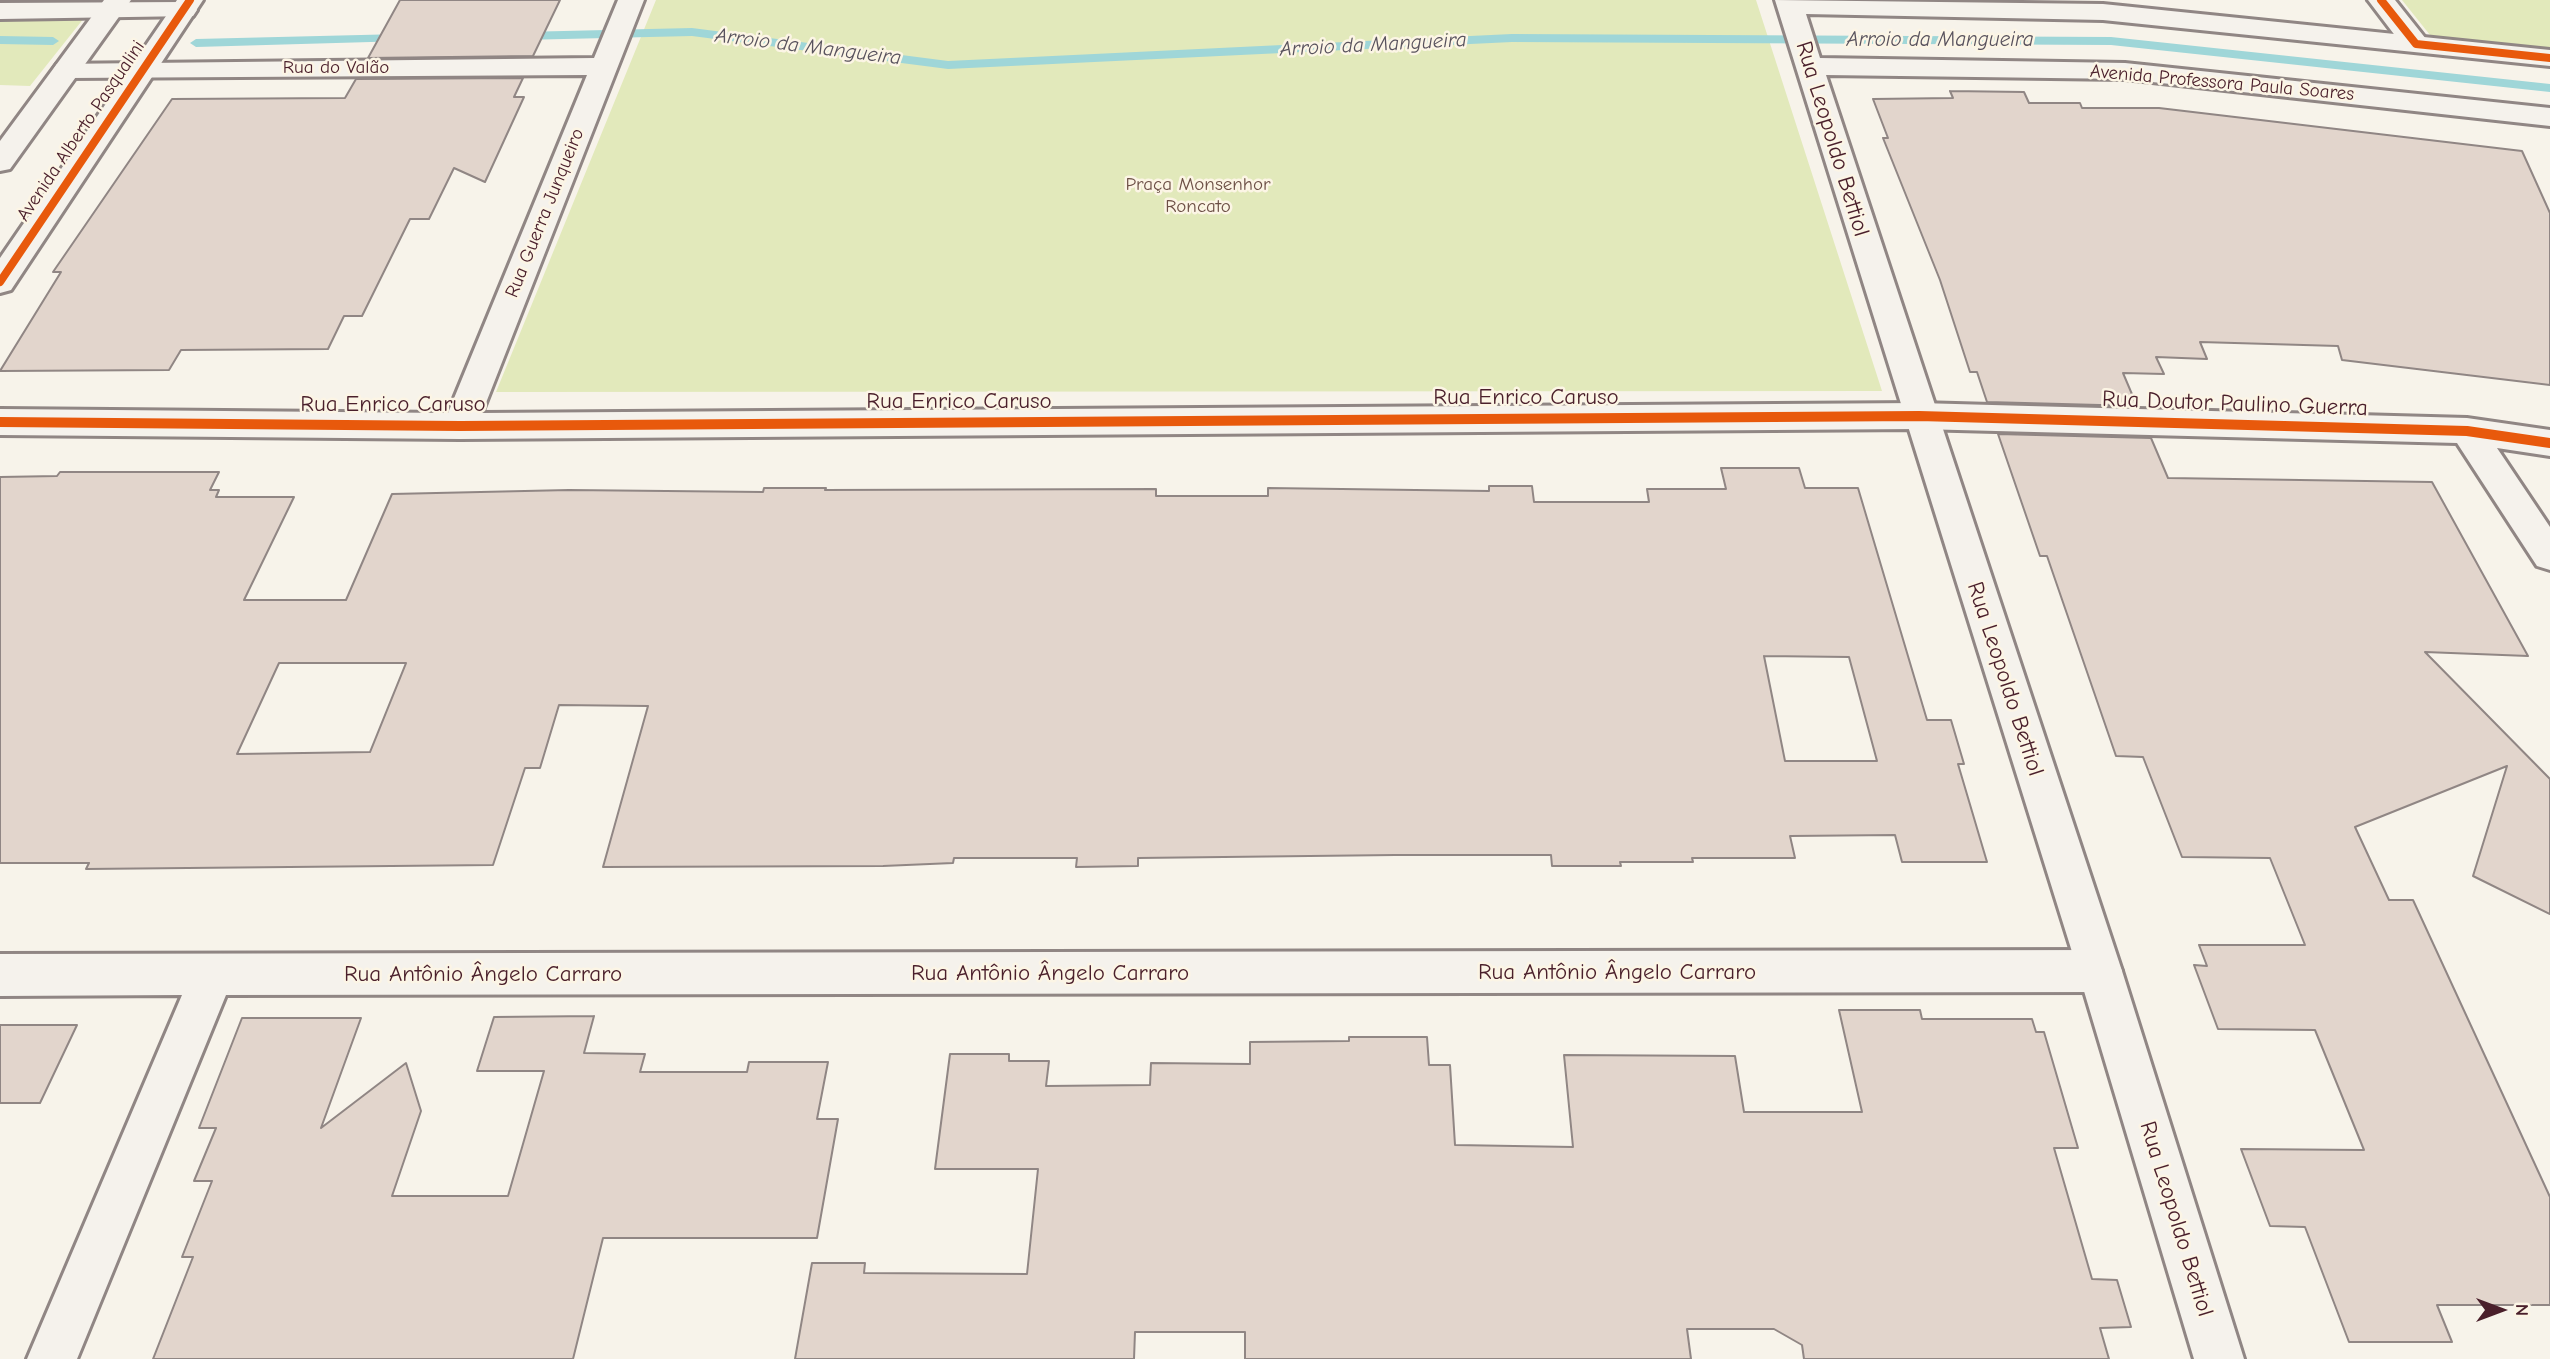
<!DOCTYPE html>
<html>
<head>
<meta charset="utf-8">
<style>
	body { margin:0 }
	#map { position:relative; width:2550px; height:1359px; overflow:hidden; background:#f7f3ea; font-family:"Comic Neue",sans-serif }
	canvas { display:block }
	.north { position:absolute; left:2466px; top:1275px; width:70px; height:70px; -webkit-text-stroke:5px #fcf5e5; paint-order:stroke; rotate:90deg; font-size:19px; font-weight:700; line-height:28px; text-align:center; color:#4a1f2b }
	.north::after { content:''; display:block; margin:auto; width:24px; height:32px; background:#4a1f2b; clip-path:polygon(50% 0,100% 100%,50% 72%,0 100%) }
</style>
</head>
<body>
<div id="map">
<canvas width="2550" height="1359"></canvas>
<div class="north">N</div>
</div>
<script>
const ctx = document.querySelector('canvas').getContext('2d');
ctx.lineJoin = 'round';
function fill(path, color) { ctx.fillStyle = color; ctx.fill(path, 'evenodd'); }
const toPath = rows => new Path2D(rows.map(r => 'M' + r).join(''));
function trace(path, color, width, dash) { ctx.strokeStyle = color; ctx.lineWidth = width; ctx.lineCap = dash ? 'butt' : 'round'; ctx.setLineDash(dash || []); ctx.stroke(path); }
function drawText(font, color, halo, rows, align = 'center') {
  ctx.font = font + ' "Comic Neue",sans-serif'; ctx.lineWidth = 5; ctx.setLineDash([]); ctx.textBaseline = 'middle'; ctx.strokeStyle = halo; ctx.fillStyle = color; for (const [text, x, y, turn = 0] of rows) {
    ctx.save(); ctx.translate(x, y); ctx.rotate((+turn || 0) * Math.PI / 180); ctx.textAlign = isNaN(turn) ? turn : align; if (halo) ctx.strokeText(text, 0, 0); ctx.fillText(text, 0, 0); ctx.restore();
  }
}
fill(toPath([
	[656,0,1756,0,1882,391,496,392],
	[2402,0,2550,0,2550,51,2434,40],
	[0,2,96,3,30,86,0,85]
]), '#e2e9bb');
fill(toPath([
	[692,28,948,61,1512,34,2111,37,2550,84,2550,92,2111,45,1512,42,948,69,692,36,521,40,515,36,521,32,692,28],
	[402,34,406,35,406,41,196,47,190,43,196,39,402,34],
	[0,36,53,37,59,41,53,45,0,44,0,36]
]), '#9fd6d8');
const building = toPath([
	[400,0,560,0,533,56,368,58,400,0],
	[523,78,514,97,524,97,485,182,454,168,429,219,410,219,362,316,344,316,328,349,181,350,169,370,0,371,61,272,53,272,172,99,345,98,356,79,523,78],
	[1950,91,2024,92,2029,103,2080,103,2082,108,2159,108,2522,151,2550,213,2550,385,2342,360,2338,346,2200,342,2207,359,2156,357,2164,374,2123,373,2137,406,1987,402,1977,372,1970,372,1940,280,1883,138,1888,138,1873,99,1953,98,1950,91],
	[1998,434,2151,438,2168,478,2432,482,2528,656,2425,652,2550,779,2550,914,2473,876,2507,766,2355,827,2389,900,2413,900,2550,1197,2550,1305,2437,1305,2452,1342,2349,1342,2305,1227,2270,1226,2241,1149,2364,1150,2315,1030,2218,1029,2194,965,2207,966,2199,945,2305,945,2270,858,2182,857,2143,757,2116,756,2047,556,2040,556,1998,434],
	[1721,468,1799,468,1805,488,1858,488,1927,720,1951,720,1964,764,1958,764,1987,862,1902,862,1895,835,1790,836,1795,858,1692,858,1693,862,1620,862,1621,866,1552,866,1551,855,1395,855,1138,858,1138,866,1076,867,1077,858,954,858,953,863,883,866,603,867,648,706,559,705,540,768,525,768,493,865,86,869,89,863,0,863,0,477,57,476,60,472,219,472,210,490,219,490,216,497,294,497,244,600,346,600,392,494,569,490,763,492,764,488,826,488,825,490,1156,489,1156,496,1268,496,1268,488,1489,491,1489,486,1532,486,1534,502,1649,502,1647,489,1726,489,1721,468],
	[1764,656,1849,657,1877,761,1785,761,1764,656],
	[279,663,406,663,370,752,237,754,279,663],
	[1839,1010,1920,1010,1922,1019,2032,1019,2036,1032,2044,1032,2078,1148,2054,1148,2092,1279,2117,1280,2131,1327,2100,1328,2109,1359,1804,1359,1802,1345,1774,1329,1687,1329,1691,1359,1245,1359,1245,1332,1135,1332,1134,1359,795,1359,812,1263,865,1263,864,1273,1027,1274,1038,1169,935,1169,950,1054,1009,1054,1009,1061,1049,1061,1046,1086,1150,1085,1151,1063,1250,1064,1250,1042,1349,1041,1349,1037,1427,1037,1429,1065,1450,1065,1455,1145,1573,1147,1564,1055,1735,1056,1744,1112,1862,1112,1839,1010],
	[594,1016,584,1053,645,1054,640,1072,747,1072,749,1062,828,1062,817,1119,838,1119,817,1238,603,1238,573,1359,153,1359,193,1257,182,1257,212,1181,194,1181,216,1128,199,1128,242,1018,361,1018,321,1128,406,1063,421,1111,392,1196,508,1196,544,1071,477,1071,494,1017,594,1016],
	[0,1025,77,1025,40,1103,0,1103,0,1025]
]);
fill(building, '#e2d5cc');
trace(building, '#908684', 2);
const street = toPath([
	[618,0,644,0,482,413,1919,403,2467,418,2550,430,2550,456,2497,448,2550,527,2550,570,2537,566,2457,443,1919,429,460,439,0,435,0,409,448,413,587,75,67,78,57,76,53,70,57,64,594,58,618,0],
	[2368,0,2395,0,2430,44,2426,50,2406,50,2368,0],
	[184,2,193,4,197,10,193,16,0,19,0,3,184,2],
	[2100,950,2115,956,2122,971,2115,986,2100,992,226,995,77,1359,27,1359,182,995,0,996,0,954,2100,950]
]);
const secondary = toPath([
	[104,0,131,0,10,169,0,171,0,141,104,0],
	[177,0,203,0,11,290,0,293,0,258,177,0],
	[1775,0,2103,4,2550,50,2550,66,2103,20,1806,14,1820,58,2125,63,2550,108,2550,126,2125,79,1826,75,2122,971,2244,1359,2194,1359,2078,971,1775,0]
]);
trace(street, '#908684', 6);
trace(secondary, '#908684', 6);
fill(street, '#f5f2ec');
fill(secondary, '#f5f2ec');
trace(toPath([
	[2381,0,2416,44,2550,58],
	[0,282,190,0]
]), '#e8590c', 8);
trace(toPath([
	[0,422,460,426,1919,416,2467,431,2550,443]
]), '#e8590c', 10);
drawText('19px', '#4a1f2b', '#fcf5e5', [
	["Rua do Valão",336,68],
	["Avenida Professora Paula Soares",2222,83,5],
	["Avenida Alberto Pasqualini",81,131,-56],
	["Rua Guerra Junqueiro",545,213,-68]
]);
drawText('19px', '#6c4f45', '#fcf5e5', [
	["Praça Monsenhor",1198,185],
	["Roncato",1198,207]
]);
drawText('italic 21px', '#58525d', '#fcf5e5', [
	["Arroio da Mangueira",1940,40],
	["Arroio da Mangueira",1373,45,-3],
	["Arroio da Mangueira",808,47,7]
]);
drawText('23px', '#4a1f2b', '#fcf5e5', [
	["Rua Leopoldo Bettiol",1832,139,73],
	["Rua Enrico Caruso",1526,397],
	["Rua Enrico Caruso",959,401],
	["Rua Enrico Caruso",393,404],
	["Rua Doutor Paulino Guerra",2235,404,2],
	["Rua Leopoldo Bettiol",2005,679,72],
	["Rua Antônio Ângelo Carraro",1617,972],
	["Rua Antônio Ângelo Carraro",1050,973],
	["Rua Antônio Ângelo Carraro",483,974],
	["Rua Leopoldo Bettiol",2176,1219,73]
]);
</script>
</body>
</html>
